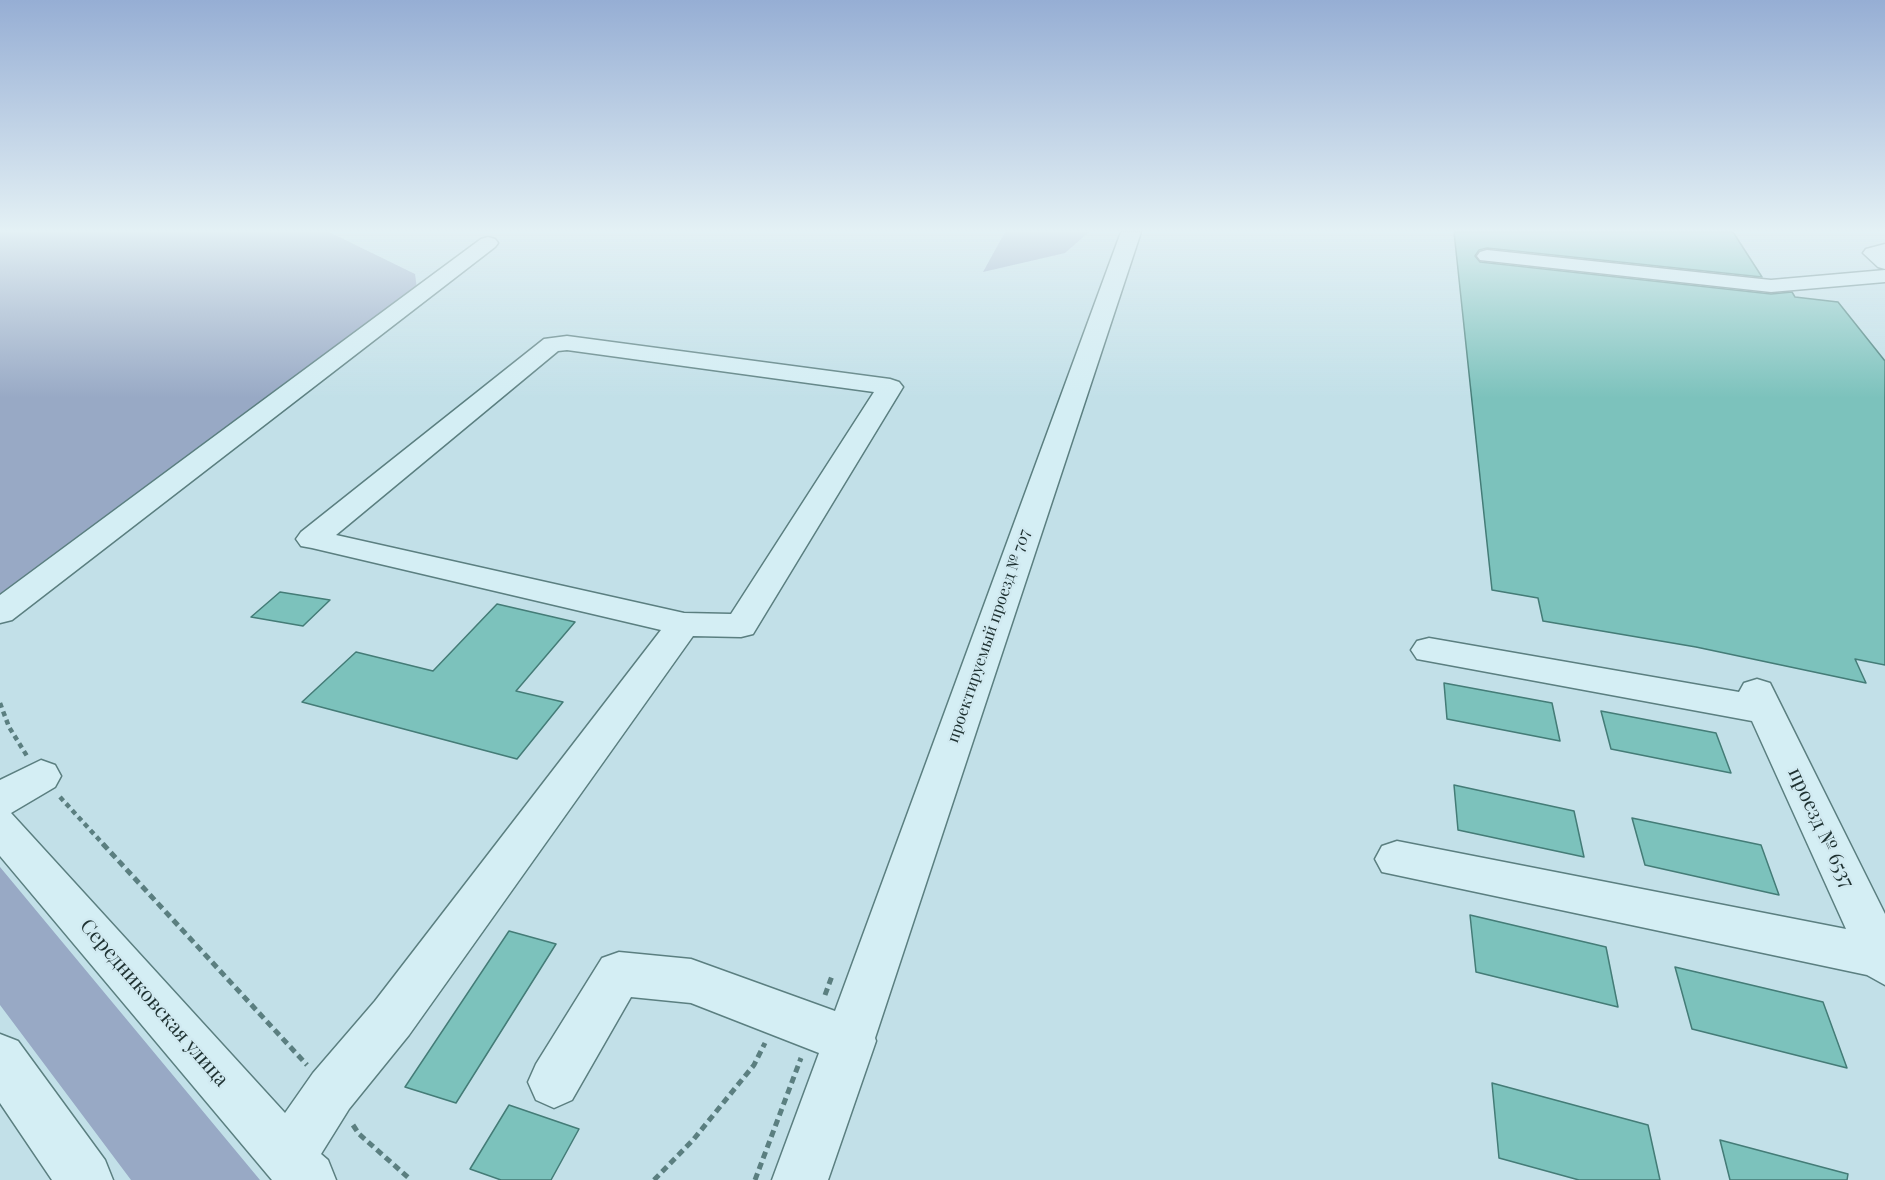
<!DOCTYPE html>
<html>
<head>
<meta charset="utf-8">
<style>
	body { margin:0 }
	canvas { display:block; background:#c2e0e8 }
</style>
</head>
<body>
<canvas width="1885" height="1180"></canvas>
<script>
const ctx = document.querySelector('canvas').getContext('2d');
ctx.lineJoin = 'round';
function fill(path, color) { ctx.fillStyle = color; ctx.fill(path, 'evenodd'); }
const toPath = rows => new Path2D(rows.map(r => 'M' + r).join(''));
function trace(path, color, width, dash) { ctx.strokeStyle = color; ctx.lineWidth = width; ctx.lineCap = dash ? 'butt' : 'round'; ctx.setLineDash(dash || []); ctx.stroke(path); }
function drawText(font, color, halo, rows, align = 'center') {
  ctx.font = font + ' "Playfair Display",serif'; ctx.lineWidth = 5; ctx.setLineDash([]); ctx.textBaseline = 'middle'; ctx.strokeStyle = halo; ctx.fillStyle = color; for (const [text, x, y, turn = 0] of rows) {
    ctx.save(); ctx.translate(x, y); ctx.rotate((+turn || 0) * Math.PI / 180); ctx.textAlign = isNaN(turn) ? turn : align; if (halo) ctx.strokeText(text, 0, 0); ctx.fillText(text, 0, 0); ctx.restore();
  }
}
fill(toPath([
	[0,232,329,232,415,274,417,289,0,597],
	[1005,232,1089,232,1065,253,983,272],
	[0,867,260,1180,131,1180,0,1005]
]), '#98a9c5');
const building = toPath([
	[1454,232,1733,232,1762,277,1487,248,1479,250,1475,256,1480,262,1771,294,1792,292,1795,297,1838,302,1885,361,1885,665,1855,659,1866,683,1696,647,1543,621,1538,598,1492,590,1454,232],
	[280,592,330,600,303,626,251,617,280,592],
	[497,604,575,622,516,691,563,702,517,759,302,702,356,652,433,671,497,604],
	[1444,683,1552,703,1560,741,1447,719,1444,683],
	[1601,711,1716,733,1731,773,1611,749,1601,711],
	[1454,785,1574,811,1584,857,1458,830,1454,785],
	[1632,818,1761,845,1779,895,1645,865,1632,818],
	[1470,915,1606,947,1618,1007,1476,972,1470,915],
	[509,931,556,944,456,1103,405,1087,509,931],
	[1675,967,1823,1002,1847,1068,1692,1029,1675,967],
	[1492,1083,1648,1125,1660,1180,1579,1180,1499,1158,1492,1083],
	[509,1105,579,1129,551,1180,501,1180,470,1169,509,1105],
	[1720,1140,1848,1174,1847,1180,1730,1180,1720,1140]
]);
fill(building, '#7cc2bc');
trace(building, '#447c77', 1.5);
const minor = toPath([
	[1121,232,1141,232,875,1038,876,1041,828,1180,772,1180,819,1053,691,1003,631,997,572,1100,554,1108,536,1100,528,1082,536,1064,602,958,619,952,691,959,835,1011,1121,232],
	[488,237,495,239,498,243,495,247,12,620,0,623,0,595,481,239,488,237],
	[1885,244,1885,269,1878,267,1863,253,1866,249,1885,244],
	[1487,250,1771,280,1885,270,1885,282,1771,292,1480,260,1477,256,1480,252,1487,250],
	[567,336,890,379,899,382,903,387,753,634,741,637,693,636,409,1035,349,1109,321,1154,328,1160,336,1180,272,1180,0,856,0,780,41,760,55,765,61,776,55,787,11,813,285,1113,313,1073,375,1001,661,630,312,548,301,546,296,539,301,532,544,339,567,336],
	[567,350,874,392,731,614,684,613,336,535,558,351,567,350],
	[1429,638,1739,692,1744,683,1757,679,1770,683,1885,914,1885,985,1867,975,1382,872,1375,859,1382,846,1397,841,1846,929,1752,721,1417,659,1411,650,1417,641,1429,638],
	[0,1034,18,1041,105,1160,113,1180,52,1180,0,1103,0,1034]
]);
trace(minor, '#5b7f80', 3);
trace(toPath([
	[0,703,9,727,27,756],
	[60,797,104,845]
]), '#5b7f80', 4.5, [5, 4]);
trace(toPath([
	[103,844,307,1065],
	[825,995,832,976],
	[353,1125,359,1134,411,1180],
	[654,1180,693,1140,754,1065,765,1043],
	[755,1180,801,1058]
]), '#5b7f80', 5, [7, 4.5]);
fill(minor, '#d4eef4');
const sky = ctx.createLinearGradient(0, 0, 0, 398);
sky.addColorStop(0, '#96aed4');
sky.addColorStop(0.58, '#e4f1f5');
sky.addColorStop(1, '#e4f1f500');
ctx.fillStyle = sky;
ctx.fillRect(0, 0, 1885, 398);
drawText('16px', '#1e3131', '#d1eaf1', [
	["проектируемый проезд № 707",989,636,-71]
]);
drawText('20px', '#1e3131', '#d1eaf1', [
	["проезд № 6537",1821,828,65],
	["Середниковская улица",154,1003,49]
]);
</script>
</body>
</html>
